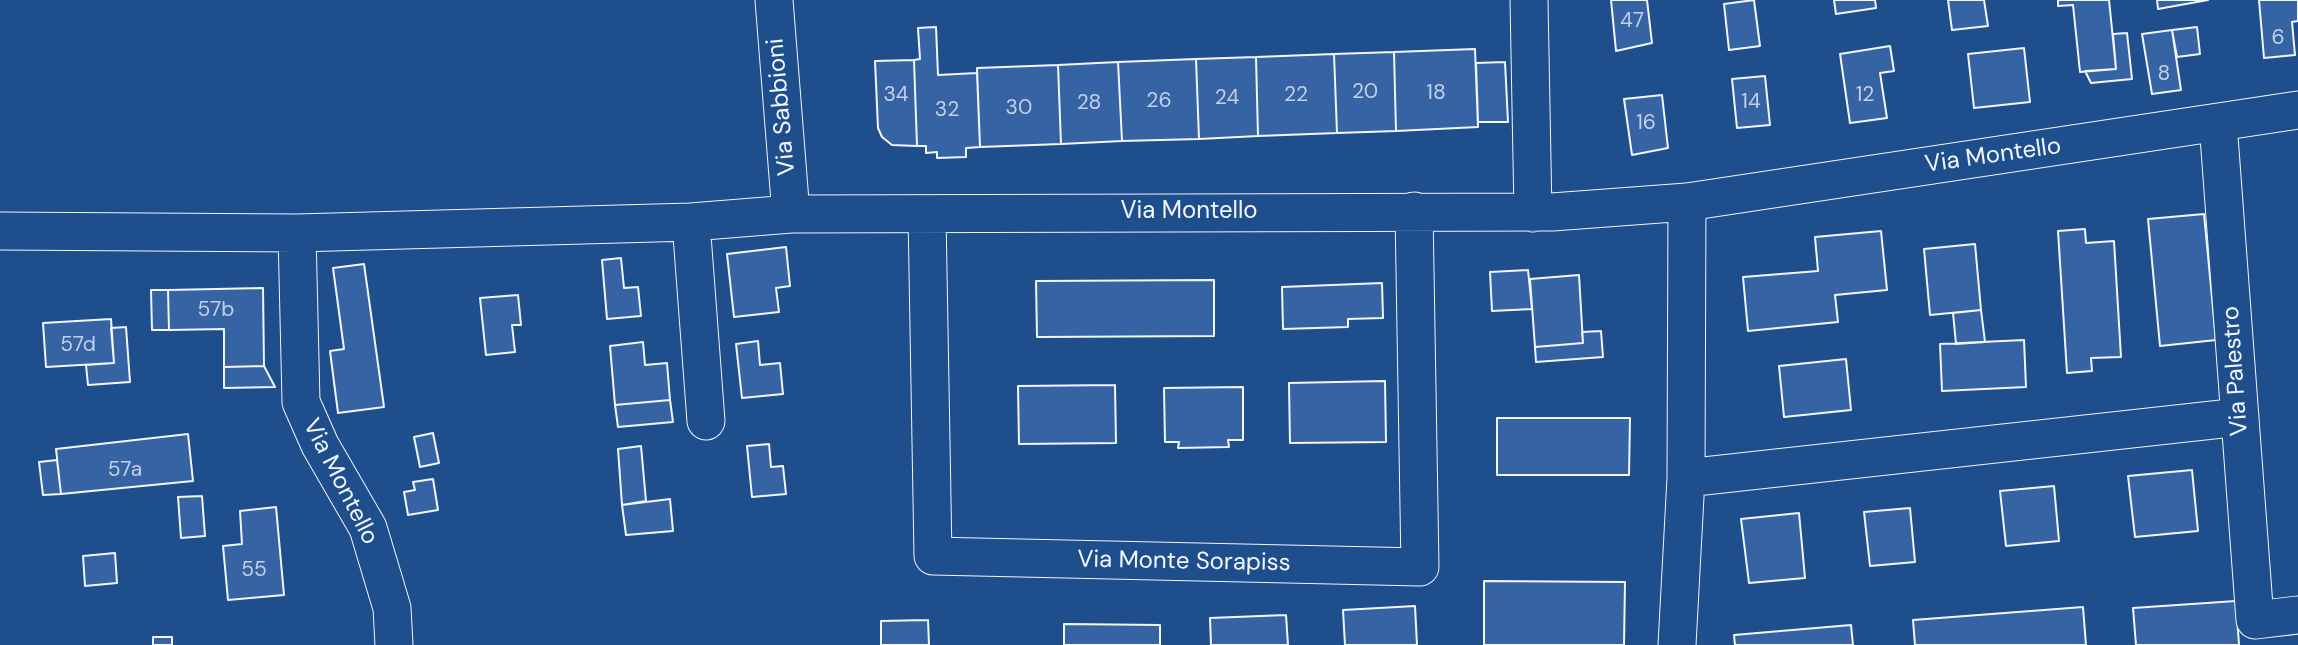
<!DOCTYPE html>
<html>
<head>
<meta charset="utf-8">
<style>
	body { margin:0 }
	canvas { display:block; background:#1f4e8c }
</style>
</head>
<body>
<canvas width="2298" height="645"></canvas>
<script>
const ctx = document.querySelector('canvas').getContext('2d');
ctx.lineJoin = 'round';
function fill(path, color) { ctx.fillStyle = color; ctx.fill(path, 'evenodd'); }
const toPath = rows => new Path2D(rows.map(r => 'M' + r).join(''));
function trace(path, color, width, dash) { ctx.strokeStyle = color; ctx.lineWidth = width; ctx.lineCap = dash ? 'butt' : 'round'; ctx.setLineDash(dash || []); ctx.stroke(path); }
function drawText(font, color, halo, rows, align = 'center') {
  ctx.font = font + ' "DM Sans",sans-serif'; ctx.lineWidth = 5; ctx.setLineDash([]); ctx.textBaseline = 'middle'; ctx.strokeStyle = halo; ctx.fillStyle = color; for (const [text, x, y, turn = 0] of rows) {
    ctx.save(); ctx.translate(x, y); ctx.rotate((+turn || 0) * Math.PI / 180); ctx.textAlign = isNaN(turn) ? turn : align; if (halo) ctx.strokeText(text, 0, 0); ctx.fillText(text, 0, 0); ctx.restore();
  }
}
const building = toPath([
	[1611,0,1647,0,1652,43,1616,51,1611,0],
	[1754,0,1760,46,1729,50,1724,4,1754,0],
	[1834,0,1875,0,1876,8,1836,14,1834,0],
	[1948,0,1984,0,1988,26,1952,30,1948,0],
	[2058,0,2109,0,2116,69,2080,72,2073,5,2058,6,2058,0],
	[2157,0,2208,0,2158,9,2157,0],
	[2259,0,2298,0,2298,21,2292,22,2295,55,2264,58,2259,0],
	[936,27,938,75,977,73,980,147,966,148,966,157,937,158,937,152,926,153,926,146,917,146,914,60,920,59,918,28,936,27],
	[2197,27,2200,54,2177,57,2172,30,2197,27],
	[2172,30,2181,90,2152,94,2142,34,2172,30],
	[2127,33,2132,79,2091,83,2085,71,2116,69,2113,34,2127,33],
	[1890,46,1894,71,1880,73,1887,118,1850,123,1840,54,1890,46],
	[2024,48,2030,102,1974,108,1968,54,2024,48],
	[1475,49,1478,127,1396,131,1394,52,1475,49],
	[1394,52,1396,131,1337,133,1334,54,1394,52],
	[1334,54,1337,133,1258,136,1256,57,1334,54],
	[1256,57,1258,136,1199,139,1196,59,1256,57],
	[1196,59,1199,139,1122,141,1118,62,1196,59],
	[914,60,917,146,892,145,882,137,878,128,875,61,914,60],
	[1118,62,1122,141,1061,144,1058,65,1118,62],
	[1505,62,1508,122,1478,122,1476,63,1505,62],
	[1058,65,1061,144,980,147,977,68,1058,65],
	[1765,76,1770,125,1737,128,1732,79,1765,76],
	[1662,95,1668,148,1632,155,1624,99,1662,95],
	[2204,214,2216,340,2160,346,2148,219,2204,214],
	[2085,229,2086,243,2114,241,2121,357,2091,358,2092,371,2067,373,2058,231,2085,229],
	[1881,231,1887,290,1835,295,1838,322,1748,331,1743,277,1818,271,1815,237,1881,231],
	[1975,244,1981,310,1930,315,1924,249,1975,244],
	[786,247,790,286,776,288,779,312,734,317,727,254,786,247],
	[621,258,624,288,638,287,641,316,607,319,602,260,621,258],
	[364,264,384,407,338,413,330,351,344,349,333,268,364,264],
	[1528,270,1532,309,1492,311,1490,272,1528,270],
	[1579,275,1583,343,1535,347,1530,279,1579,275],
	[1214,280,1214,336,1037,337,1036,281,1214,280],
	[1382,283,1383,318,1348,319,1348,327,1283,329,1282,287,1382,283],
	[263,288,264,366,224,367,224,329,169,330,168,290,263,288],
	[151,290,168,290,169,330,152,330,151,290],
	[518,295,521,325,512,325,515,352,486,355,480,298,518,295],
	[1981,310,1985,342,1956,344,1953,313,1981,310],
	[111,319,114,363,46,367,43,323,111,319],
	[126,327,130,382,88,385,86,365,114,363,111,328,126,327],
	[1601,331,1603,357,1536,362,1535,347,1583,343,1582,332,1601,331],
	[2024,340,2026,387,1942,391,1940,344,2024,340],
	[758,341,760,365,780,363,783,394,742,398,736,344,758,341],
	[643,342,645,365,667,363,670,400,615,405,610,346,643,342],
	[1846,359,1851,410,1784,417,1779,366,1846,359],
	[264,366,275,387,224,388,224,367,264,366],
	[1385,381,1386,442,1290,443,1289,383,1385,381],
	[1115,385,1116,443,1019,444,1018,386,1115,385],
	[1243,387,1243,440,1228,440,1229,447,1178,448,1179,442,1165,442,1164,388,1243,387],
	[670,400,673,422,618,427,615,405,670,400],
	[1497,418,1630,418,1629,475,1497,475,1497,418],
	[433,433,439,463,420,467,414,437,433,433],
	[188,434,193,481,61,494,56,449,188,434],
	[769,444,771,467,783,466,786,494,752,497,747,446,769,444],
	[641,446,646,501,622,505,618,449,641,446],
	[57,460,61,494,43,495,39,462,57,460],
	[2192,470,2198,531,2135,537,2128,476,2192,470],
	[433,479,438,510,408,515,404,492,415,490,413,482,433,479],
	[2054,486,2059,541,2006,546,2000,491,2054,486],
	[202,496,205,536,181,538,178,497,202,496],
	[670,499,673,531,626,535,622,505,670,499],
	[276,507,284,595,228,600,223,546,242,544,240,511,276,507],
	[1910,508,1915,562,1870,566,1864,512,1910,508],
	[1799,513,1805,578,1749,583,1741,519,1799,513],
	[115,553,117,583,85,586,83,556,115,553],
	[1484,581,1625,582,1624,645,1484,645,1484,581],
	[2236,601,2239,645,2136,645,2133,608,2236,601],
	[1415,606,1417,645,1345,645,1343,610,1415,606],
	[2083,607,2086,645,1915,645,1913,620,2083,607],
	[1286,615,1288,645,1211,645,1210,618,1286,615],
	[928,620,929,645,881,645,881,621,928,620],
	[1064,624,1160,625,1160,645,1064,645,1064,624],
	[1851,625,1853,645,1735,645,1734,635,1851,625],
	[153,637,172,637,172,645,153,645,153,637]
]);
fill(building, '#3563a3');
trace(building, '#f2f6ff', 2);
const minor = toPath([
	[774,0,791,214],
	[1529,0,1533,213],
	[2218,123,2255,620,2298,615],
	[927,214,933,556,1420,567,1414,211],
	[691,222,706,421],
	[0,231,297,233,691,222,791,214,1552,212,1687,202,2298,110],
	[297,233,301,402,320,445,368,528,392,608,394,645],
	[1686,478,2240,417],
	[1677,645,1686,478,1687,202]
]);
trace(minor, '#f2f6ff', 39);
trace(minor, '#1f4e8c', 37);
drawText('21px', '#c3d1e8', null, [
	["47",1632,21],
	["6",2278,38],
	["8",2164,74],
	["20",1365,92],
	["18",1436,93],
	["34",896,95],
	["22",1296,95],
	["12",1865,95],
	["24",1227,98],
	["26",1159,101],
	["14",1751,102],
	["28",1089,103],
	["30",1019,108],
	["32",947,110],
	["16",1646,123],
	["57b",216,310],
	["57d",78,345],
	["57a",125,470],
	["55",254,570]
]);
drawText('24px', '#f2f6ff', '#1f4e8c', [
	["Via Sabbioni",782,107,-95],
	["Via Montello",1993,156,-8],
	["Via Montello",1189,212],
	["Via Palestro",2236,371,-94],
	["Via Montello",340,482,63],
	["Via Monte Sorapiss",1184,562,1]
]);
</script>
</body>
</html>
